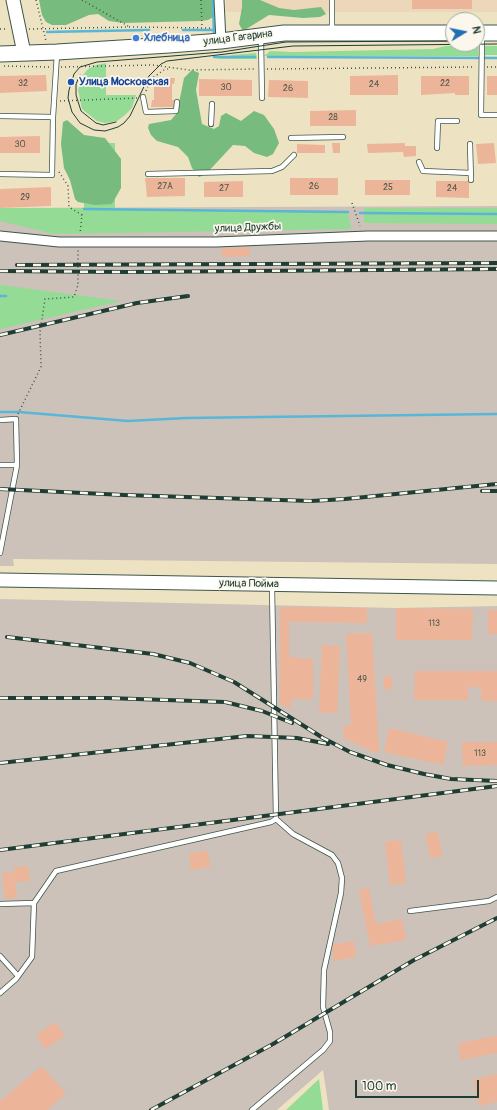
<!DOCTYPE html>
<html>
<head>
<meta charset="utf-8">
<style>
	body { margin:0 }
	#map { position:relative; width:497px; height:1110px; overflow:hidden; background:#ede3c3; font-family:Pangolin,sans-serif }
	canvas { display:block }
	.north { position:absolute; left:445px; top:12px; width:40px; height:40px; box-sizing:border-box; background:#fbf7ec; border:1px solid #a3ada2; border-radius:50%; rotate:80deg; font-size:11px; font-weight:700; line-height:16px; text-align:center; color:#1f3d34 }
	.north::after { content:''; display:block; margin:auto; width:14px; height:18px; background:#1f6fb2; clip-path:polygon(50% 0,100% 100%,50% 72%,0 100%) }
	.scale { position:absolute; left:355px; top:1080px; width:124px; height:18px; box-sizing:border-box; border:2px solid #1f3d34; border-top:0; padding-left:5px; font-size:12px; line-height:14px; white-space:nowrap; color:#1f3d34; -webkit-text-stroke:3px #fbf7ec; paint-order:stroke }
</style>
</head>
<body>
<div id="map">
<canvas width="497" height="1110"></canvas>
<div class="north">N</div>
<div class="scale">100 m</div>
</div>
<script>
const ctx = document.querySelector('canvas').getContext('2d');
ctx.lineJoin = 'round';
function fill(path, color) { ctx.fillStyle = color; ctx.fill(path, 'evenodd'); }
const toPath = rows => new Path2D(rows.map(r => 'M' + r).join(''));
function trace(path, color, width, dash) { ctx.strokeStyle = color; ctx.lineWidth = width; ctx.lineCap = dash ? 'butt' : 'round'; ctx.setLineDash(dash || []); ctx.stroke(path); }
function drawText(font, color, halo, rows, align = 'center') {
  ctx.font = font + ' Pangolin,sans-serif'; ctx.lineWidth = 3.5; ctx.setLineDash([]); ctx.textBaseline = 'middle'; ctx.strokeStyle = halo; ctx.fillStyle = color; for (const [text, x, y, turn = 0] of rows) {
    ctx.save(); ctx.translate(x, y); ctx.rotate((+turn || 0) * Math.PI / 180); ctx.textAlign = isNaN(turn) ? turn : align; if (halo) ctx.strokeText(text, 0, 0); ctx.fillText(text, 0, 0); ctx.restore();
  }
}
fill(toPath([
	[226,0,497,0,497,12,226,12]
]), '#edd7bb');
fill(toPath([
	[497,206,497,564,13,559,14,566,0,566,0,208],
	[0,599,396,608,497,606,497,1110,329,1110,323,1070,277,1110,0,1110]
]), '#ccc2b9');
fill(toPath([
	[446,46,478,46,478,56,264,56,270,51,293,52,433,49],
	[485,46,497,46,497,55,485,55],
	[256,53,257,59,216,59,233,55],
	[106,63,106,95,136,95,132,108,125,115,117,121,105,123,97,121,82,109,78,90,83,75,88,69,96,65],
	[84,143,115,143,115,209,348,212,351,229,54,234,0,221,0,208,84,208],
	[364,208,497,208,497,224,364,223],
	[0,285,1,285,121,301,0,329],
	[319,1079,323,1110,286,1110]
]), '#94db95');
fill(toPath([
	[39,0,216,0,217,15,208,20,200,21,123,23,109,21,98,14,89,15,66,25,52,25,46,22,42,15],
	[242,0,260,0,279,8,294,10,321,7,326,14,320,17,303,18,269,15,243,31,239,24,242,7],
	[192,70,199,73,196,90,202,124,214,129,219,126,221,116,226,113,241,121,254,111,264,115,274,129,279,143,273,154,267,157,254,153,245,146,233,145,206,174,199,177,192,168,188,157,178,147,157,141,151,135,148,128,149,124,171,120,177,113,184,78],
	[67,120,84,135,105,138,121,159,121,188,112,204,95,205,78,202,75,199,70,180,64,168,61,144,63,122]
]), '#77bb7e');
trace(toPath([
	[213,0,214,36],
	[183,30,214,30],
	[47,32,149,30],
	[214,57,255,57],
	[268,57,497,58],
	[84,209,348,212],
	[360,213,497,214],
	[0,296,6,296],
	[0,412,19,412,128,421,186,418,497,414]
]), '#59b6d7', 2.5);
fill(toPath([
	[412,0,472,0,472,9,412,9],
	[46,75,47,91,0,93,0,76],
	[398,75,398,95,350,95,350,76],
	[421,76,469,76,469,95,455,95,455,93,421,95],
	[487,76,497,76,497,95,487,95],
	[154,78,175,78,174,84,172,84,172,100,175,100,174,107,151,107,152,100,154,100],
	[199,79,252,80,252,96,199,96],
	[269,80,308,81,308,98,268,97],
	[356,110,356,126,310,126,310,111],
	[40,136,40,153,0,153,0,137],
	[332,143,340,143,340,153,333,153],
	[405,143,405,146,416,146,416,156,404,157,403,152,368,153,367,144],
	[494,143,496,163,478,164,476,144],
	[297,144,325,145,325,153,297,153],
	[145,178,185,178,185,196,147,197],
	[290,178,338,178,338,195,290,195],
	[365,180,410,180,410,195,365,195],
	[243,181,243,197,204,197,204,182],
	[436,181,469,181,469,198,436,197],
	[51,187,51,206,0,208,0,189],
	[249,247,250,256,222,257,222,248],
	[280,607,367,608,367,623,289,622,289,657,313,659,313,699,291,699,291,709,280,704],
	[396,608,473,609,472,640,396,640],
	[488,610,497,610,497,634,488,634],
	[372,633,379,752,373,752,344,738,343,726,351,725,346,634],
	[322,645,340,646,337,713,319,712],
	[415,671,497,671,497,701,481,701,481,687,468,687,468,700,414,700],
	[384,676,392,676,392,689,384,689],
	[389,728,448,742,443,765,384,752],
	[462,742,497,742,497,765,463,766],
	[438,832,442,856,430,858,426,834],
	[401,840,406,883,390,885,385,842],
	[208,851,210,867,191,870,189,853],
	[28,866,30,881,15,882,14,867],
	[14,872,17,898,5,899,2,873],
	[369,888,376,924,402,919,406,940,370,946,359,890],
	[354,941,356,957,334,961,331,945],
	[55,1022,65,1036,45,1049,36,1035],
	[497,1036,497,1053,461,1060,458,1043],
	[42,1066,66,1094,47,1110,0,1110,0,1101],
	[497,1074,497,1102,479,1106,473,1080]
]), '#ecb599');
const lane = toPath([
	[332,0,332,31],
	[482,34,481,115,497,115],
	[261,39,262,98],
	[143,97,146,112,176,111,177,102],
	[0,116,53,117],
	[211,124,212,104],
	[291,138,343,137],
	[470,144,471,180],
	[437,148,438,121,457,121],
	[419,162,423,171,471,173],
	[0,174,52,175,53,117,57,54],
	[148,174,272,171,282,167,294,155],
	[0,420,16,419,17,465,0,553],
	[0,465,17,465],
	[0,904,34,903],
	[410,911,489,901,497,897],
	[0,956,18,976],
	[0,993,16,979,32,957,34,903,56,871,271,822,276,819,272,586],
	[252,1110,323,1050,330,1041,330,1032,323,1007,324,970,341,893,342,878,338,863,332,855,293,834,276,819]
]);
const street = toPath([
	[219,0,221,41],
	[0,236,59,242,216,242,368,236,497,236]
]);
const secondary = toPath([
	[13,0,24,53],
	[0,580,497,588]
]);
const primary = toPath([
	[477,33,497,33],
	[0,54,57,52,169,45,221,41,284,33,453,33]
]);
trace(lane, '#3e5649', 6);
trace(street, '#3e5649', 11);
trace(secondary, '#3e5649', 15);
trace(primary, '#3e5649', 17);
trace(toPath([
	[36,0,46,41],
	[82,0,128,26],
	[201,0,202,28],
	[0,29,8,29],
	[29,29,129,27,211,28],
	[4,66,49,67],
	[61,67,153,65,189,70,255,69],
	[487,67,497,67],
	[267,69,475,67],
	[146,91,151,79,164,70,171,68],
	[60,101,138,98],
	[59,172,68,186,69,207,82,215,80,234],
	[352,203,360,226],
	[18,414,41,367,40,332,45,299,74,297,78,285,78,250]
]), '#3e5649', 1.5, [1, 3]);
trace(lane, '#fff', 4.5);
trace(street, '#fff', 9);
trace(secondary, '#fff', 13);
trace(primary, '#fff', 15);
trace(toPath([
	[453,41,286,42,222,52,97,62,80,67,74,74,69,90,68,98,72,112,80,123,94,130,105,131,118,127,124,123,130,116,149,76,161,64,167,61,293,46,497,44],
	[80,75,76,84,76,95,81,111,96,123,103,125,116,122]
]), '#1f3d34', 1);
const rail = toPath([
	[17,265,497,263],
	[0,271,127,272,497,269],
	[0,335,137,303,188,296],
	[0,489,124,495,311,501,345,499,497,484],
	[482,491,497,491],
	[7,637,153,654,190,663,234,682,323,738,350,752,387,765,424,774,451,779,497,781],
	[0,698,107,698,225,702,262,711,292,723],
	[0,763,247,736,297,738,328,744],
	[0,850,497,786],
	[151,1110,273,1044,414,960,497,918]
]);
trace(rail, '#1f3d34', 4);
trace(rail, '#fbf7ec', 2.5, [8]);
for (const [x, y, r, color] of [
	[136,38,4,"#3f7fe0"],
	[71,82,4,"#1a4fb4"]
]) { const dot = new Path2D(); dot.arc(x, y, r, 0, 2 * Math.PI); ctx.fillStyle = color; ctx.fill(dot); trace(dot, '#fbf7ec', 1.5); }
drawText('9px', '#525b4d', null, [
	["32",23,84],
	["22",445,84],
	["24",374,85],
	["30",226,88],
	["26",288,89],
	["28",333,118],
	["30",20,145],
	["27А",165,187],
	["26",314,187],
	["25",388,188],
	["27",224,189],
	["24",452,189],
	["29",25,198],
	["113",434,624],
	["49",362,680],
	["113",480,754]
]);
drawText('bold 11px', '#366cbe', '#fbf7ec', [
	["Хлебница",144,38]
], 'left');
drawText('11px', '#1f3d34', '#fbf7ec', [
	["улица Гагарина",238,38,-7],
	["улица Дружбы",248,228,-2],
	["улица Пойма",249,584,1]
]);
drawText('bold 11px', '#164399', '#fbf7ec', [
	["Улица Московская",79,82]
], 'left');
</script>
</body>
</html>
